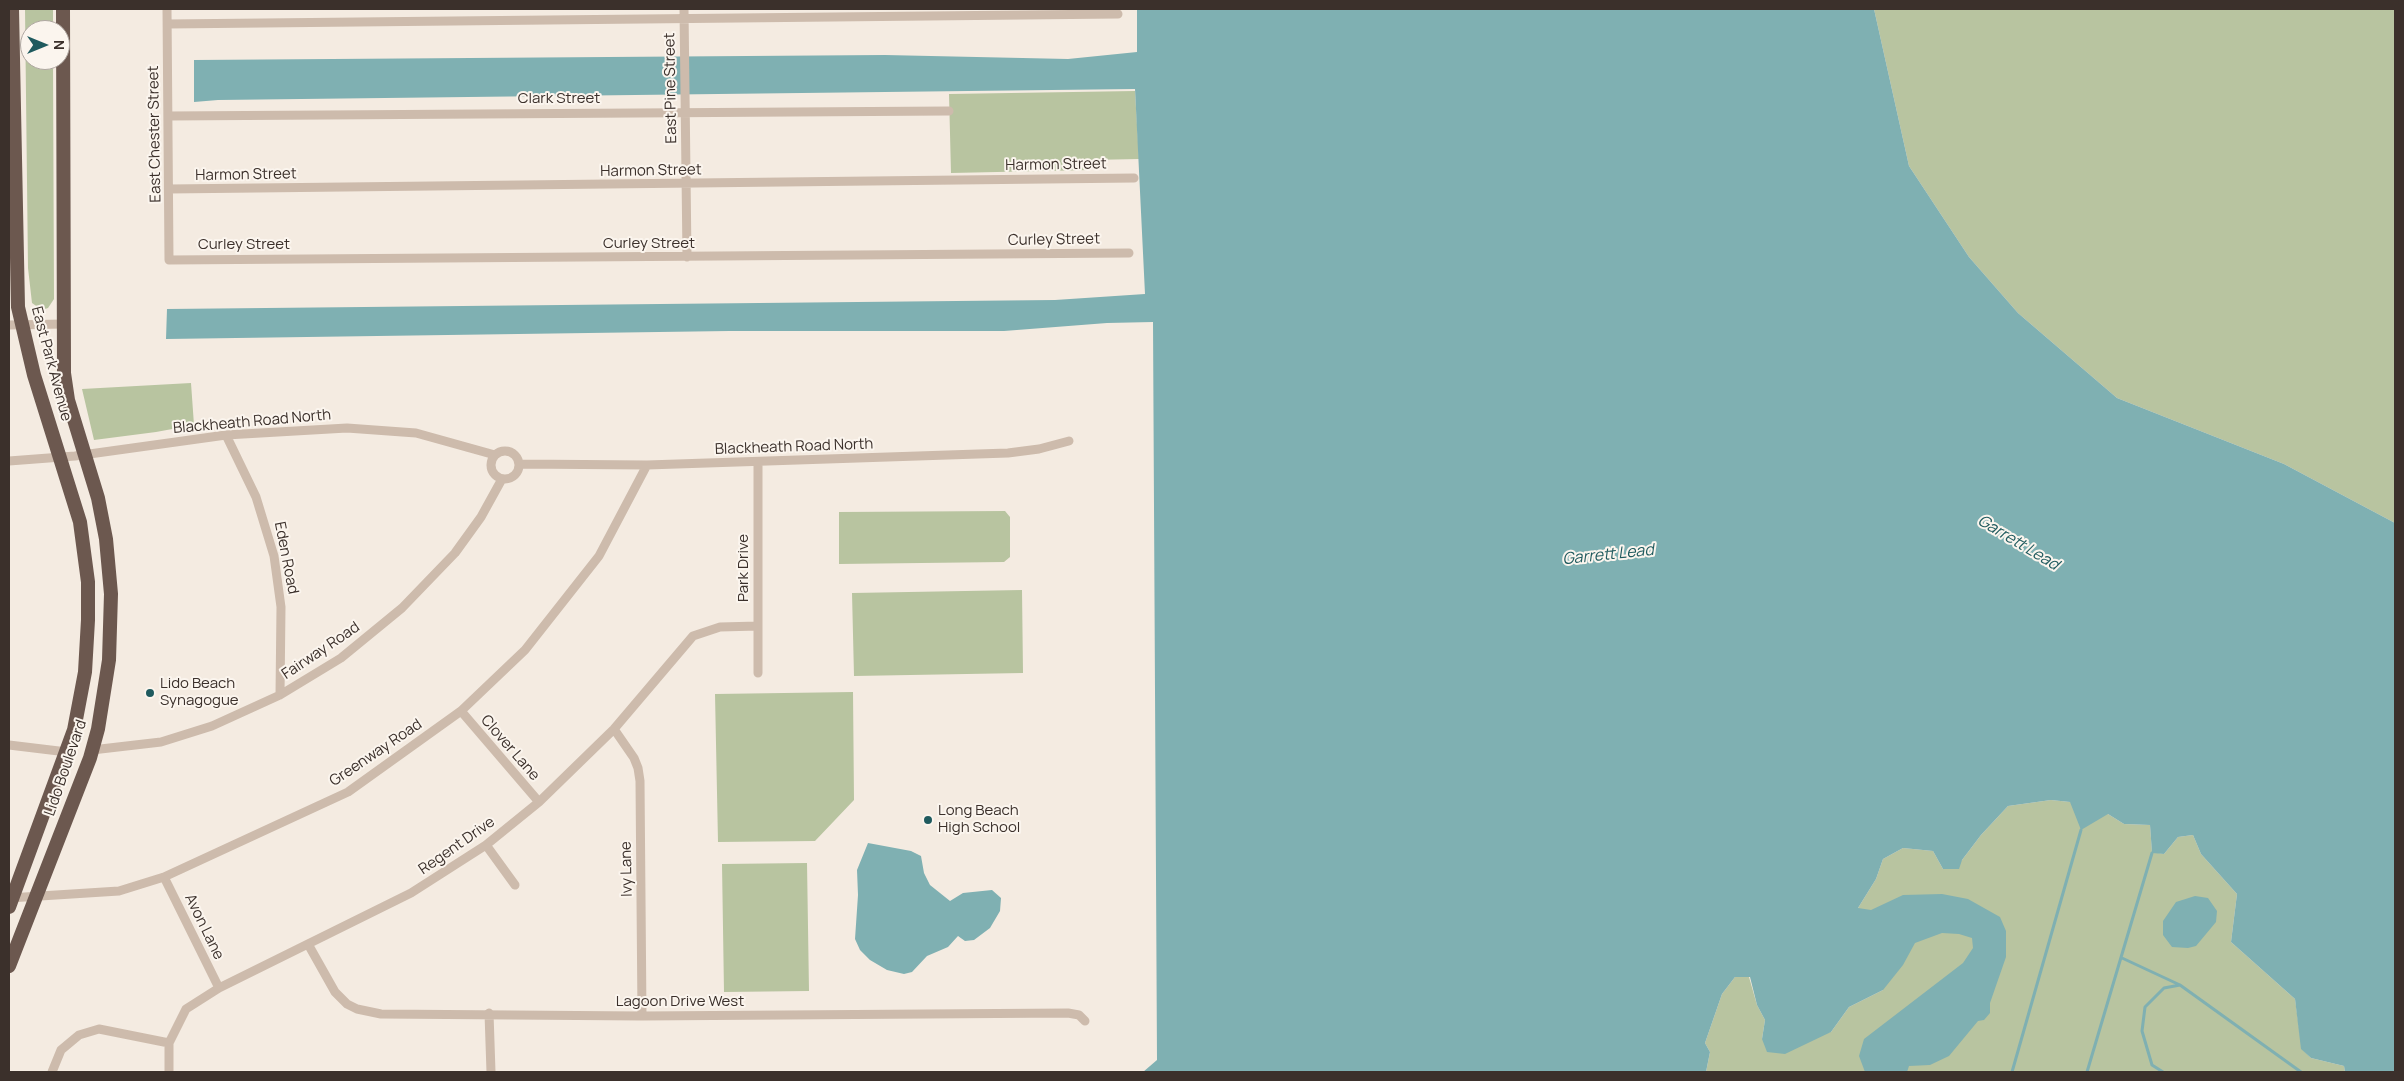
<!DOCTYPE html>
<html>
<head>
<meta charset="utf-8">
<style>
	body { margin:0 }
	#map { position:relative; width:2404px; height:1081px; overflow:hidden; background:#f4ebe1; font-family:Manrope,sans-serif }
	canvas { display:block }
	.frame { position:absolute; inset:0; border:10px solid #3b302b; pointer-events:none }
	.north { position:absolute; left:20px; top:20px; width:50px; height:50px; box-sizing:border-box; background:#fbf5ee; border:1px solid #aea6a0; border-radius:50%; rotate:90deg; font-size:14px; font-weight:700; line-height:20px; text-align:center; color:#3b302b }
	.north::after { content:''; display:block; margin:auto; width:18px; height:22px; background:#1f5a5e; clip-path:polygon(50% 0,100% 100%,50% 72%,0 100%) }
</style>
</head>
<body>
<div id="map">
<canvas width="2404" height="1081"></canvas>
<div class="frame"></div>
<div class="north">N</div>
</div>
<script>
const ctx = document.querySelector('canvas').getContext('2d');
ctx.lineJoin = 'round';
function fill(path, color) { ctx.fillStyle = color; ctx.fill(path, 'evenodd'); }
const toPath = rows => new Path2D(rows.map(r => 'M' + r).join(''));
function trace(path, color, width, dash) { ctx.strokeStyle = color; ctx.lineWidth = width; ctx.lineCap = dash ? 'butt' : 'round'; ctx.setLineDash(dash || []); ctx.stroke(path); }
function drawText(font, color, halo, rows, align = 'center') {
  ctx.font = font + ' Manrope,sans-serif'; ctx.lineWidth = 4; ctx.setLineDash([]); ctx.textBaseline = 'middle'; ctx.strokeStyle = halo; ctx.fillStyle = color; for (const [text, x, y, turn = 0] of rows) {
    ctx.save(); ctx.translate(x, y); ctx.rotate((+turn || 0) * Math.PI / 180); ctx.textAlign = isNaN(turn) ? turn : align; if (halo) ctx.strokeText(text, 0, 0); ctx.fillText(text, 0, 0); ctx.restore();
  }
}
fill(toPath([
	[25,9,53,9,53,30,30,30,30,60,53,60,54,299,48,308,42,310,32,303,28,268],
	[1874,9,2395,9,2395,523,2284,464,2117,398,2018,313,1969,257,1909,166],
	[1135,91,1139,159,1090,160,1090,170,951,173,949,94],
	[191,383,194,425,156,432,94,440,82,389],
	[1005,511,1010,517,1010,557,1004,562,839,564,839,512],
	[1022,590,1023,673,854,676,852,593],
	[853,692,854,800,815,841,718,842,715,694],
	[2051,800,2070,802,2108,814,2124,824,2150,825,2152,852,2164,854,2178,837,2193,835,2201,854,2237,894,2231,942,2295,999,2302,1049,2311,1058,2344,1066,2345,1072,1706,1072,1710,1052,1705,1043,1722,994,1735,977,1749,977,1757,1005,1765,1020,1762,1039,1831,1032,1849,1007,1883,990,1858,908,1876,879,1883,859,1903,848,1933,851,1943,869,1962,860,1981,835,2008,806],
	[807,863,809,991,724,992,722,864]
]), '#b8c4a0');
fill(toPath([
	[1137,9,1874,9,1909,166,1969,257,2018,313,2117,398,2284,464,2395,523,2395,1072,2345,1072,2344,1066,2311,1058,2301,1049,2295,999,2231,942,2237,894,2201,854,2193,835,2178,837,2164,854,2152,853,2150,825,2124,824,2108,814,2081,830,2070,802,2051,800,2008,806,1981,835,1962,860,1959,869,1943,869,1933,851,1903,848,1883,859,1876,879,1858,908,1871,910,1903,895,1942,894,1968,899,2000,917,2006,931,2006,957,1990,1003,1990,1013,1984,1020,1978,1021,1949,1056,1930,1065,1909,1066,1907,1072,1865,1072,1859,1056,1864,1039,1963,963,1973,948,1972,938,1959,934,1942,933,1915,943,1903,965,1883,990,1849,1007,1831,1032,1785,1054,1767,1052,1762,1039,1765,1020,1757,1005,1750,977,1735,977,1722,994,1705,1043,1710,1052,1706,1072,1143,1072,1157,1060,1153,322,1107,323,1004,331,729,331,166,339,167,309,1055,300,1145,294,1135,89,218,100,194,102,194,60,885,55,1068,59,1137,52],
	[868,843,911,851,921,856,924,873,930,885,950,901,963,893,992,890,1001,898,1000,911,990,928,974,940,965,941,958,936,948,947,927,956,912,972,904,974,887,970,870,960,860,950,855,939,858,895,857,870],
	[2195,896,2208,898,2217,911,2216,922,2196,946,2188,948,2172,947,2163,935,2163,921,2176,902]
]), '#7fb0b2');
trace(toPath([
	[2122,958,2180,985,2301,1072],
	[2012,1072,2081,830],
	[2087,1072,2152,853],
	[2163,1072,2152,1065,2142,1031,2145,1007,2164,988,2180,985]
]), '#7fb0b2', 3);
trace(toPath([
	[167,9,169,260,1129,253],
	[684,9,687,257],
	[168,24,1118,14],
	[168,116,949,111],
	[169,189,1134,178],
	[9,325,64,324],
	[226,435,256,497,274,556,281,607,280,695],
	'491 465a14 14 0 1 1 28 0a14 14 0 1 1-28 0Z',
	[9,461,75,456,226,435,347,428,416,433,495,455],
	[758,462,758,673],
	[519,464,647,465,1008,453,1039,449,1069,441],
	[461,711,539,802],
	[614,729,634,758,638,768,640,781,642,1016],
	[9,745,67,752],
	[92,750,161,742,212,726,280,695,341,658,402,608,455,553,481,517,502,479],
	[486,845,515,885],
	[164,877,219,988],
	[9,898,119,891,164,877,348,792,461,711,525,650,599,556,647,465],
	[308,944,335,992,347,1004,357,1009,381,1014,642,1016,1068,1013,1079,1015,1085,1021],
	[489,1013,491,1072],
	[52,1072,61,1050,79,1035,99,1029,169,1043],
	[169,1072,169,1043,186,1009,219,988,411,893,486,845,539,802,614,729,693,636,720,627,758,626]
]), '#cdbbac', 9);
trace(toPath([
	[9,907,74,730,85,672,88,620,88,582,80,522,34,375,18,307,12,9],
	[9,966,90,758,98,729,109,660,111,594,106,539,98,498,68,400,64,373,63,9]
]), '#6c584f', 14);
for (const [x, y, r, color] of [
	[150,693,5,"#1f5a5e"],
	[928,820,5,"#1f5a5e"]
]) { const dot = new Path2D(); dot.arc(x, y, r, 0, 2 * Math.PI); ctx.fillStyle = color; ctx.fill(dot); trace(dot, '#fbf5ee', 2); }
drawText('15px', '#3b302b', '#fbf5ee', [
	["East Pine Street",671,88,-91],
	["Clark Street",559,99],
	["East Chester Street",155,134,-91],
	["Harmon Street",1056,165,-1],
	["Harmon Street",651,171,-1],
	["Harmon Street",246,175,-1],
	["Curley Street",1054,240,-1],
	["Curley Street",649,244],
	["Curley Street",244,245],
	["East Park Avenue",51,364,75],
	["Blackheath Road North",252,422,-5],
	["Blackheath Road North",794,447,-2],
	["Eden Road",286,558,79],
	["Park Drive",744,568,-90],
	["Fairway Road",321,651,-34],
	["Clover Lane",510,748,49],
	["Greenway Road",376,753,-34],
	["Lido Boulevard",66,768,-71],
	["Regent Drive",457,846,-35],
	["Ivy Lane",627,869,-91],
	["Avon Lane",204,927,64],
	["Lagoon Drive West",680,1002]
]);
drawText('15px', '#3b302b', '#fbf5ee', [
	["Lido Beach",160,684],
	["Synagogue",160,701],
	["Long Beach",938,811],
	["High School",938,828]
], 'left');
drawText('italic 16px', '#1f5a5e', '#fbf5ee', [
	["Garrett Lead",2018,543,31],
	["Garrett Lead",1608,555,-6]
]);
</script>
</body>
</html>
